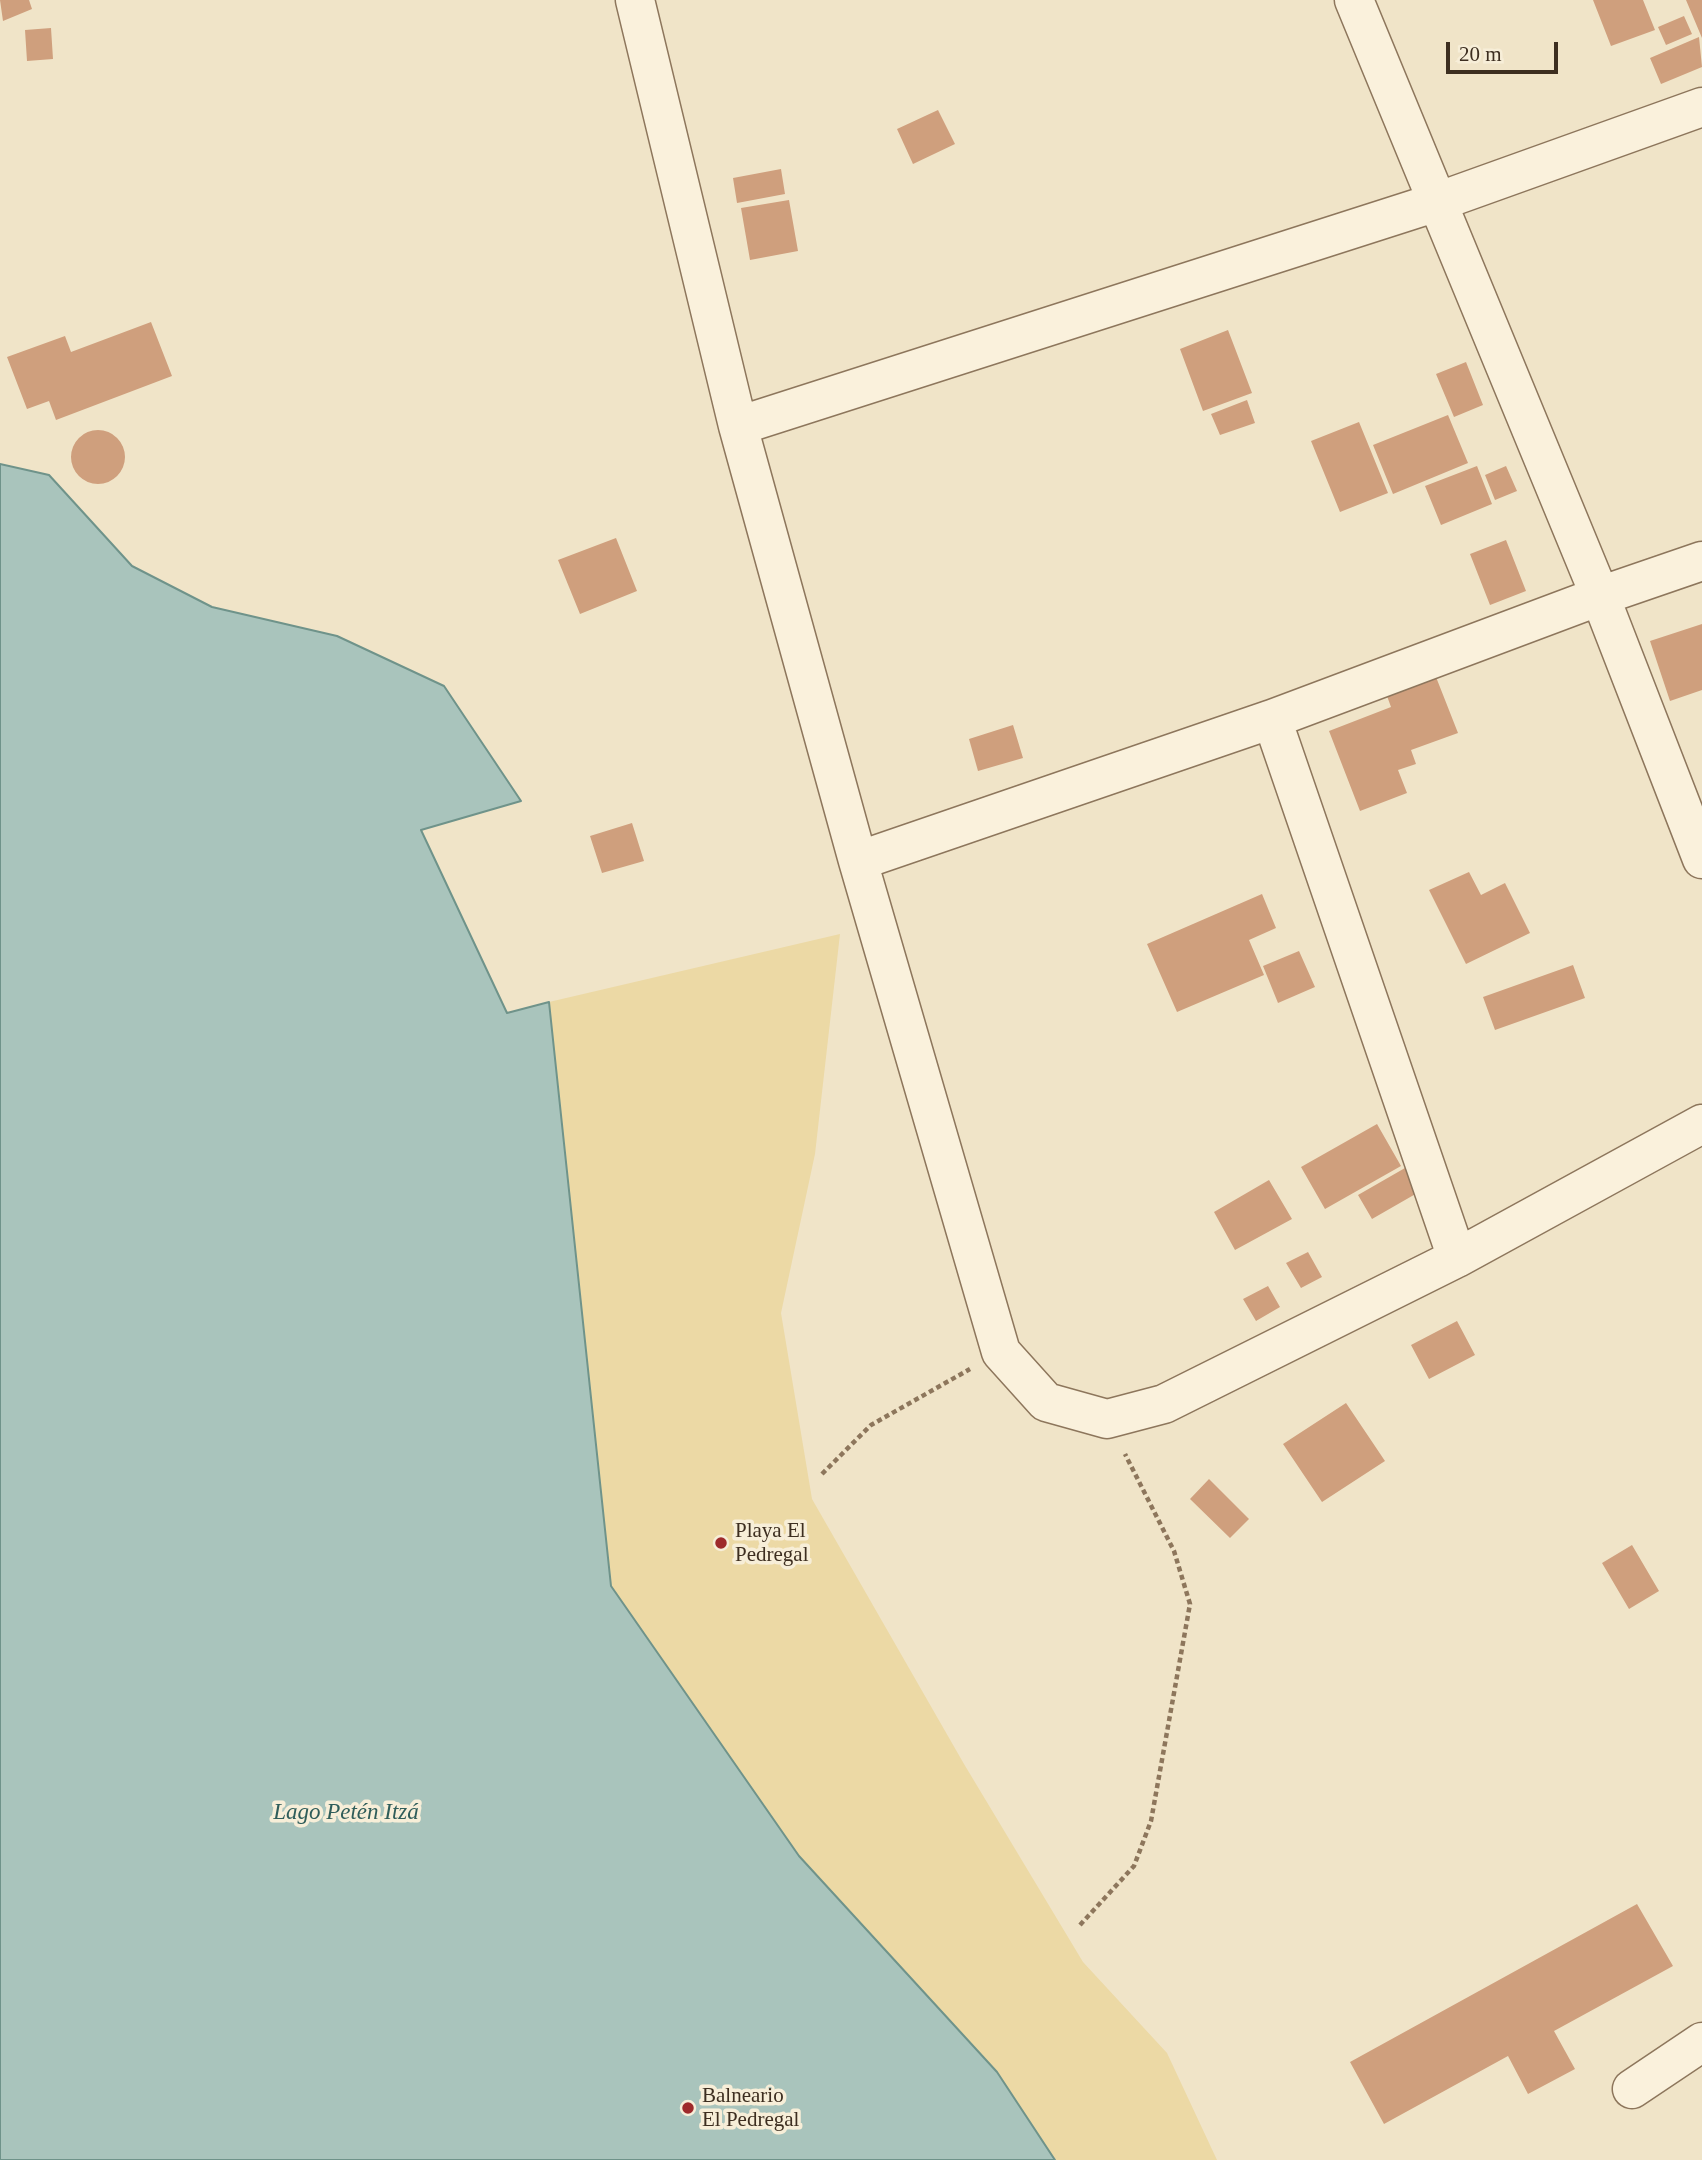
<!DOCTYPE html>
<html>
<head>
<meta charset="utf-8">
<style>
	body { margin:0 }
	#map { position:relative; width:1702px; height:2160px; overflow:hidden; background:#f0e4c8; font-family:Georgia,serif }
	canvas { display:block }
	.scale { position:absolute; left:1446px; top:42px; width:112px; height:32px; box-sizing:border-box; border:4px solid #3d2e20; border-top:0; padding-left:9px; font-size:21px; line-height:24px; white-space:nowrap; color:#3d2e20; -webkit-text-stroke:5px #f7eed8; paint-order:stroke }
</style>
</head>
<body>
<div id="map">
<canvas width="1702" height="2160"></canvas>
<div class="scale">20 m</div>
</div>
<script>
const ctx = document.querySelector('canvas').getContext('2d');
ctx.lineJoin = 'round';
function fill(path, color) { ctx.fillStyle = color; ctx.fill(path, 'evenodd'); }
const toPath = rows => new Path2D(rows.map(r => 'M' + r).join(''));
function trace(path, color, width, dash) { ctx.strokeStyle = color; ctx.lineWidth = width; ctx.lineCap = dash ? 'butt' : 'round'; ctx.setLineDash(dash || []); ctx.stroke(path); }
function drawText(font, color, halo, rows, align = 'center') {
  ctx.font = font + ' Georgia,serif'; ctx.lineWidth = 7; ctx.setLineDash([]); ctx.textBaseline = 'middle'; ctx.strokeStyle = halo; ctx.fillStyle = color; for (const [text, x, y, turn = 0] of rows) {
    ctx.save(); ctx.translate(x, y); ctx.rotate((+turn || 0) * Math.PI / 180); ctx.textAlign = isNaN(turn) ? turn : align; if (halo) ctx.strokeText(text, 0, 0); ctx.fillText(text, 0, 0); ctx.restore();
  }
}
fill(toPath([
	[840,934,815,1154,781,1313,812,1499,964,1764,1083,1962,1167,2053,1217,2160,1055,2160,997,2072,799,1856,610,1586,549,1002]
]), '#ecd9a5');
const water = toPath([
	[0,464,49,475,132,566,212,607,337,636,444,686,521,801,421,830,507,1013,549,1002,611,1586,799,1856,997,2072,1055,2160,0,2160,0,464]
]);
fill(water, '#a9c4bc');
trace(water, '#6f938a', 2);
fill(toPath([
	[0,0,29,0,32,9,3,21],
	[1593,0,1643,0,1655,30,1611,46],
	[1686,0,1702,0,1702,38],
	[1684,16,1692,34,1666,45,1658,27],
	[51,28,53,59,27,61,25,30],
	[1699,37,1702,67,1661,84,1650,58],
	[938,110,955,144,913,164,897,129],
	[781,169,785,194,737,203,733,178],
	[789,200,798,251,750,260,741,208],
	[151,322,172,376,56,420,49,401,27,409,7,357,65,336,71,352],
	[1228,330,1252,393,1203,411,1180,349],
	[1466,362,1483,405,1454,417,1436,374],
	[1247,400,1255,423,1220,435,1211,414],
	[1448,415,1468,463,1393,494,1373,445],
	[1359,422,1388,493,1340,512,1311,441],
	'71 457a27 27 0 1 1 54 0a27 27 0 1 1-54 0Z',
	[1477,466,1492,504,1441,525,1425,486],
	[1506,466,1517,491,1495,500,1485,475],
	[616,538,637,591,580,614,558,560],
	[1506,540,1526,591,1490,605,1470,554],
	[1702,624,1702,690,1670,701,1650,641],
	[1436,677,1458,733,1411,750,1416,764,1398,770,1407,793,1360,811,1329,731,1391,707,1387,696],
	[1013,725,1023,758,978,771,969,739],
	[632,823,644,861,602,873,590,836],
	[1469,872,1481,895,1505,883,1530,933,1466,964,1429,890],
	[1262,894,1276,928,1249,940,1264,975,1177,1012,1147,944],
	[1299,951,1315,987,1278,1003,1263,966],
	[1573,965,1585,998,1495,1030,1483,997],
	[1377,1124,1401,1166,1325,1209,1301,1167],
	[1405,1168,1419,1192,1372,1219,1358,1195],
	[1269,1180,1292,1219,1235,1250,1214,1212],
	[1308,1252,1322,1277,1301,1288,1286,1263],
	[1268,1286,1280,1307,1256,1321,1243,1299],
	[1457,1321,1475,1355,1429,1379,1411,1345],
	[1346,1403,1385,1461,1322,1502,1283,1444],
	[1209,1479,1249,1519,1230,1538,1190,1499],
	[1632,1545,1659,1591,1629,1609,1602,1563],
	[1637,1904,1673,1966,1554,2031,1575,2069,1528,2094,1508,2056,1384,2124,1350,2062]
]), '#cf9f7d');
const minor = toPath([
	[635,0,738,426,858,861,1001,1352,1046,1402,1107,1419,1164,1404,1457,1258,1702,1124],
	[1354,0,1600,596,1702,859],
	[738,426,1437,202,1702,107],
	[1272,719,1457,1258],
	[858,861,1272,719,1600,596,1702,561],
	[1632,2089,1702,2042]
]);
trace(minor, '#8d765c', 41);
trace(toPath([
	[822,1474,871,1425,970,1369],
	[1080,1925,1134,1866,1151,1821,1190,1604,1174,1551,1125,1454]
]), '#8d765c', 4.5, [5, 3.5]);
trace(minor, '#faf1dc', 38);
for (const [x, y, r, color] of [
	[721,1543,7,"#9e2a2b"],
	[688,2108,7,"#9e2a2b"]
]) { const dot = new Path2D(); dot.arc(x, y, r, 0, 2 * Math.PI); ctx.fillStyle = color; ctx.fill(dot); trace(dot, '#f7eed8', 2.5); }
drawText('21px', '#3d2e20', '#f7eed8', [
	["Playa El",735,1531],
	["Pedregal",735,1555],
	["Balneario",702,2096],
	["El Pedregal",702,2120]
], 'left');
drawText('italic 23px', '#2f5d5a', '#f7eed8', [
	["Lago Petén Itzá",346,1813]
]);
</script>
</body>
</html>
